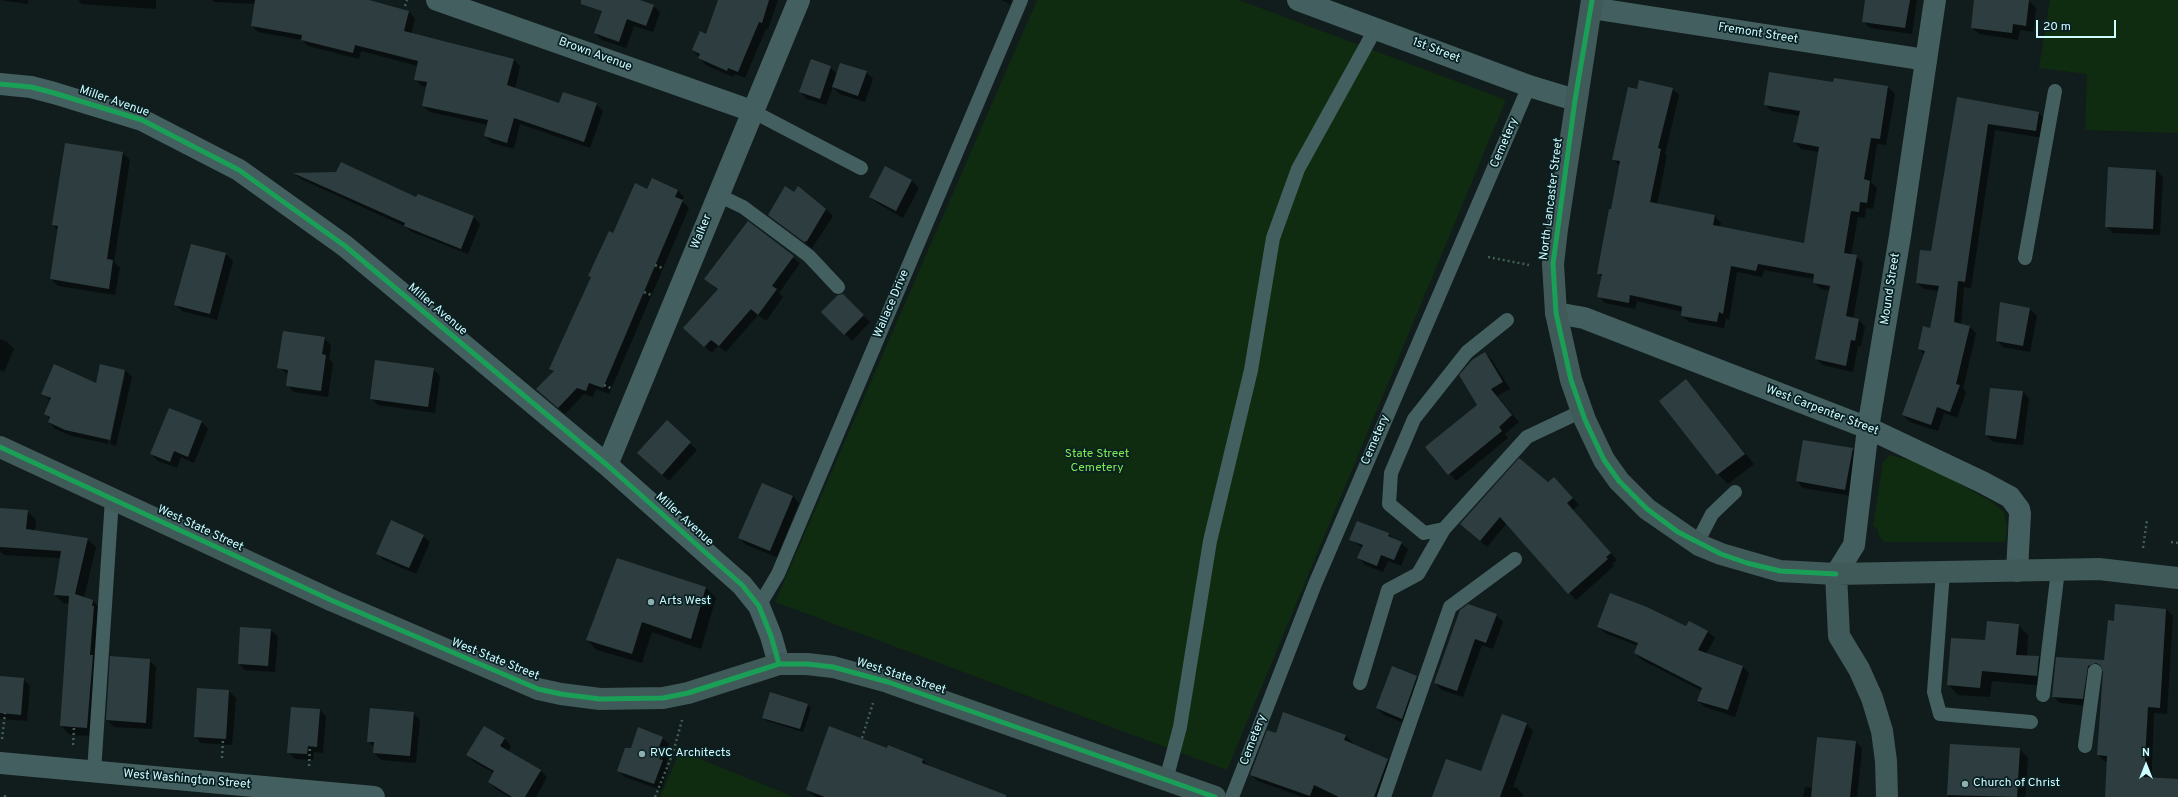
<!DOCTYPE html>
<html>
<head>
<meta charset="utf-8">
<style>
	body { margin:0 }
	#map { position:relative; width:2178px; height:797px; overflow:hidden; background:#111c1d; font-family:Overpass,sans-serif }
	canvas { display:block }
	.north { position:absolute; left:2126px; top:745px; width:40px; height:40px; -webkit-text-stroke:3px #0b2023; paint-order:stroke; rotate:0deg; font-size:11px; font-weight:700; line-height:16px; text-align:center; color:#cdfcff }
	.north::after { content:''; display:block; margin:auto; width:14px; height:18px; background:#cdfcff; clip-path:polygon(50% 0,100% 100%,50% 72%,0 100%) }
	.scale { position:absolute; left:2036px; top:20px; width:80px; height:18px; box-sizing:border-box; border:2px solid #cdfcff; border-top:0; padding-left:5px; font-size:12px; line-height:14px; white-space:nowrap; color:#cdfcff; -webkit-text-stroke:3px #0b2023; paint-order:stroke }
</style>
</head>
<body>
<div id="map">
<canvas width="2178" height="797"></canvas>
<div class="north">N</div>
<div class="scale">20 m</div>
</div>
<script>
const ctx = document.querySelector('canvas').getContext('2d');
ctx.lineJoin = 'round';
function fill(path, color) { ctx.fillStyle = color; ctx.fill(path, 'evenodd'); }
const toPath = rows => new Path2D(rows.map(r => 'M' + r).join(''));
function trace(path, color, width, dash) { ctx.strokeStyle = color; ctx.lineWidth = width; ctx.lineCap = dash ? 'butt' : 'round'; ctx.setLineDash(dash || []); ctx.stroke(path); }
function drawText(font, color, halo, rows, align = 'center') {
  ctx.font = font + ' Overpass,sans-serif'; ctx.lineWidth = 3.5; ctx.setLineDash([]); ctx.textBaseline = 'middle'; ctx.strokeStyle = halo; ctx.fillStyle = color; for (const [text, x, y, turn = 0] of rows) {
    ctx.save(); ctx.translate(x, y); ctx.rotate((+turn || 0) * Math.PI / 180); ctx.textAlign = isNaN(turn) ? turn : align; if (halo) ctx.strokeText(text, 0, 0); ctx.fillText(text, 0, 0); ctx.restore();
  }
}
fill(toPath([
	[1037,0,1239,0,1506,100,1227,770,775,602],
	[2050,0,2178,0,2178,133,2085,130,2087,74,2039,68],
	[1890,455,1924,464,1992,502,2004,512,2007,527,2005,542,1885,542,1879,537,1878,530,1873,525,1883,462],
	[680,751,794,797,660,797]
]), '#102c10');
fill(toPath([
	[0,0,28,0,28,4],
	[78,0,156,0,156,9,82,4],
	[212,0,365,0,408,11,415,18,411,34,514,60,520,66,515,88,559,104,596,104,603,111,590,148,520,124,514,149,492,143,485,136,488,125,430,112,423,106,427,87,422,86,415,79,418,66,361,51,359,59,308,46,302,40,258,32,252,26,256,4,214,2],
	[607,0,637,0,653,6,660,12,653,32,634,26,626,48,602,40,595,33],
	[719,0,778,0,768,29,766,29,745,78,735,74,733,77,706,65,693,50,707,35],
	[1001,0,1011,0,1010,4],
	[1866,0,1917,0,1912,34,1870,28,1863,21],
	[1975,0,2029,1,2036,8,2033,32,2020,30,2018,40,1979,34,1972,28],
	[830,67,837,74,866,72,873,79,865,102,840,94,833,87,826,105,807,99,800,92],
	[1834,79,1888,87,1895,94,1886,145,1877,144,1871,182,1877,188,1873,209,1866,208,1865,218,1858,217,1851,255,1856,256,1863,263,1853,319,1859,320,1865,327,1861,346,1858,346,1853,372,1823,365,1816,359,1830,291,1821,289,1814,283,1814,279,1764,270,1762,277,1737,272,1729,320,1726,318,1724,328,1689,322,1682,316,1683,312,1637,301,1635,309,1605,303,1599,296,1602,277,1599,273,1620,166,1613,159,1638,90,1672,89,1679,95,1665,154,1667,156,1657,205,1715,216,1721,223,1720,227,1805,244,1820,152,1801,149,1795,142,1800,116,1771,111,1765,104,1834,83],
	[1958,98,2039,113,2045,120,2043,138,1995,130,1971,288,1964,287,1961,324,1969,326,1976,333,1963,389,1966,392,1957,418,1944,413,1938,431,1910,422,1903,415,1924,354,1919,349,1930,329,1939,291,1924,289,1917,283,1931,252],
	[65,144,123,153,130,160,114,262,120,268,115,295,58,286,51,279,59,231,53,225],
	[886,167,912,181,919,188,903,218,877,203,870,197],
	[2156,170,2163,177,2160,235,2113,233,2106,226],
	[295,174,417,198,418,195,474,217,480,224,468,254,412,232,406,227,301,179],
	[648,190,677,190,684,197,682,201,689,208,609,394,596,389,593,397,584,394,565,414,537,389,554,372,550,368,591,278,589,276,613,234],
	[795,193,826,209,833,216,812,248,769,215],
	[748,223,800,263,779,293,783,297,766,321,758,315,726,352,718,346,712,353,691,335,718,290,706,279],
	[192,245,226,254,233,261,217,320,182,311,176,305],
	[842,295,870,322,852,341,823,312],
	[2001,303,2030,309,2037,316,2030,352,2003,347,1997,340],
	[324,338,331,345,329,359,333,363,328,397,294,392,287,385,288,375,279,367],
	[0,339,7,342,14,349,4,372,0,370],
	[1485,353,1492,360,1510,389,1497,396,1519,422,1505,434,1508,438,1456,481,1427,447,1478,405],
	[433,369,440,376,435,413,378,405,371,398],
	[125,370,132,377,116,446,110,444,125,374,123,374,108,444,72,436,55,429,49,422,50,419,45,414,51,401,42,393,97,385],
	[1686,381,1754,464,1728,484,1718,474],
	[2023,392,2029,399,2023,445,1993,442,1986,435],
	[667,421,697,450,669,481,645,459],
	[202,422,208,429,194,463,181,457,177,468,158,461,151,454],
	[1853,449,1859,456,1852,496,1803,488,1797,481],
	[1548,484,1561,485,1579,505,1573,510,1617,560,1612,564,1614,566,1576,600,1507,523,1487,547,1468,531],
	[793,496,799,503,777,557,746,545,740,538],
	[0,509,27,511,36,520,35,531,87,539,96,547,84,598,92,600,101,609,96,736,70,735,61,726,69,604,63,603,55,595,60,558,4,555,0,551],
	[1388,534,1408,549,1401,566,1388,561,1383,572,1365,565,1359,558,1363,548,1351,540],
	[423,536,430,542,416,574,384,560,377,553],
	[617,559,706,588,716,598,701,649,652,632,642,663,597,650,587,640],
	[2166,609,2173,616,2167,714,2154,713,2151,793,2108,762,2104,761,2098,755,2104,670,2099,669,2089,706,2060,703,2054,697,2057,658,2104,661,2115,622],
	[1496,615,1503,622,1493,649,1482,645,1463,697,1442,690,1435,683],
	[1689,622,1708,632,1715,638,1706,654,1743,667,1749,673,1735,717,1705,707,1698,701,1702,691,1642,660,1635,653,1638,646,1605,633,1598,627,1686,627],
	[2018,625,2028,635,2027,656,2039,657,2049,667,2046,686,1992,681,1990,697,1958,695,1948,684,1986,641],
	[271,630,278,637,275,672,245,670,239,664],
	[149,660,156,667,152,729,114,727,107,720],
	[0,677,23,679,30,686,27,721,0,719],
	[1417,677,1423,683,1409,725,1384,715,1377,708],
	[229,691,236,698,232,745,201,743,195,736],
	[808,705,811,708,803,732,767,721,763,718],
	[320,710,326,717,323,753,314,752,313,760,295,759,288,752],
	[413,713,420,720,416,763,381,760,374,753,375,748,368,741],
	[1284,713,1346,736,1353,743,1352,745,1388,760,1394,767,1383,797,1302,797,1258,781,1251,775,1277,734],
	[1526,724,1533,731,1513,787,1517,788,1523,795,1523,797,1433,797,1482,773],
	[485,727,505,739,511,746,508,752,541,771,547,777,536,797,509,797,496,789,489,782,494,773,474,762,468,755],
	[662,738,669,744,666,752,669,756,666,765,669,768,661,790,625,777,618,770,632,749],
	[1856,742,1862,749,1857,797,1803,797,1805,787,1813,788],
	[1951,745,2019,749,2028,758,2025,797,1948,797],
	[888,749,923,760,929,766,982,797,816,797,807,790]
]), '#0007');
fill(toPath([
	[255,0,369,0,409,11,404,31,514,59,507,85,559,103,563,92,597,103,584,142,514,118,507,143,484,136,488,120,422,106,427,82,414,80,418,61,355,45,353,53,301,40,302,35,251,26],
	[581,0,640,0,654,5,646,26,627,19,619,42,594,33,602,11,581,4],
	[718,0,769,0,762,23,759,22,738,72,728,68,727,71,698,58,700,54,692,50,700,31,706,34],
	[1865,0,1910,0,1905,28,1862,22],
	[1974,0,2029,0,2026,26,2013,24,2012,33,1971,28],
	[811,59,831,66,820,99,799,92],
	[840,63,867,71,858,96,832,87],
	[1769,72,1833,82,1834,78,1888,86,1880,139,1871,138,1864,179,1870,181,1867,203,1860,202,1859,212,1851,211,1844,253,1857,255,1846,316,1859,319,1855,341,1851,340,1846,366,1815,359,1830,286,1813,283,1814,274,1758,264,1756,271,1731,266,1723,314,1719,312,1717,322,1681,316,1682,307,1680,306,1630,295,1629,303,1597,297,1602,274,1597,274,1609,209,1611,209,1620,161,1612,160,1628,87,1637,89,1639,80,1673,88,1658,148,1661,149,1650,202,1715,215,1713,225,1804,243,1819,147,1793,142,1800,111,1764,105],
	[1957,97,2039,112,2036,131,1988,124,1965,282,1958,281,1954,322,1970,326,1956,384,1960,385,1950,412,1937,407,1931,425,1902,415,1925,351,1918,349,1923,326,1930,328,1939,286,1916,283,1920,250,1931,251],
	[65,143,123,152,107,259,113,260,109,289,50,279,58,226,52,225],
	[341,162,416,197,418,194,474,216,461,249,404,226,405,223,293,173,336,172],
	[885,166,912,180,896,211,869,197],
	[2108,167,2156,170,2153,229,2105,227],
	[652,178,678,190,675,197,683,200,603,388,589,383,586,391,577,388,558,408,536,389,554,371,549,369,591,277,588,276,609,231,613,233,635,183,647,189],
	[785,186,794,192,798,186,826,209,807,241,804,242,768,215],
	[748,221,794,256,772,286,777,289,758,315,751,309,719,346,711,340,704,347,683,328,718,289,704,279],
	[191,244,226,253,210,314,174,305],
	[843,294,864,315,844,335,821,312,838,295],
	[2000,302,2030,308,2023,346,1996,341],
	[283,331,325,337,322,354,326,355,321,391,286,386,288,370,277,368],
	[1485,352,1503,382,1491,389,1512,415,1499,427,1502,431,1448,475,1425,447,1477,405,1459,375,1472,360],
	[375,360,434,368,428,407,370,399],
	[54,364,96,383,100,364,125,370,110,440,65,430,48,422,50,417,44,414,51,398,41,394],
	[1686,379,1745,454,1717,475,1659,401],
	[1990,388,2023,391,2016,439,1985,435],
	[169,408,202,421,188,457,174,451,170,462,150,454],
	[667,420,691,442,662,475,637,453],
	[1803,440,1853,448,1845,490,1796,481],
	[1519,458,1548,482,1554,477,1573,498,1567,503,1611,553,1606,557,1608,559,1568,594,1500,517,1480,541,1460,524],
	[762,483,793,496,770,551,738,538],
	[0,508,28,510,26,529,88,538,75,594,93,600,92,606,94,606,90,655,93,655,87,728,60,726,69,596,54,595,61,551,0,547],
	[391,520,424,535,409,568,376,554],
	[1357,521,1389,533,1388,536,1402,542,1394,560,1381,555,1377,566,1357,558,1363,545,1349,540],
	[617,558,706,587,691,639,642,622,632,654,586,640],
	[1610,593,1647,607,1686,626,1689,621,1708,631,1698,650,1743,666,1728,710,1697,701,1702,688,1634,653,1638,643,1597,627],
	[1468,604,1497,614,1486,643,1475,639,1457,691,1434,683,1460,610],
	[2115,604,2166,609,2160,708,2148,707,2144,777,2178,779,2178,797,2105,797,2107,756,2097,755,2103,672,2100,665,2096,663,2088,666,2083,699,2052,697,2056,657,2104,660,2108,620,2114,621],
	[1987,621,2019,624,2016,655,2039,656,2037,676,1982,671,1980,688,1947,685,1951,638,1985,640],
	[240,627,271,629,268,666,238,664],
	[110,656,150,659,146,723,106,720],
	[1392,666,1417,676,1402,719,1376,708],
	[0,676,24,678,21,715,0,713],
	[197,688,229,690,226,739,194,737],
	[770,692,808,704,800,729,762,718],
	[291,707,320,709,317,747,308,746,307,754,287,753],
	[370,708,414,712,410,756,373,753,374,742,367,742],
	[1283,712,1346,735,1344,740,1388,759,1374,797,1339,797,1314,785,1310,796,1250,775,1267,730,1276,733],
	[1502,714,1527,723,1500,797,1432,797,1446,759,1481,771],
	[484,726,505,738,500,746,541,770,525,797,512,797,488,782,494,771,466,755],
	[829,726,887,748,888,745,923,759,922,763,1006,795,1006,797,825,797,806,790],
	[638,727,663,737,659,747,663,748,659,759,663,760,654,784,617,771,625,748,631,748],
	[1817,737,1856,741,1850,797,1811,797],
	[1950,744,2020,748,2017,797,1947,795]
]), '#2e3e40');
trace(toPath([
	[405,6,407,0],
	[1488,257,1529,265],
	[655,265,662,268],
	[644,292,651,295],
	[604,385,613,389],
	[2171,542,2178,543],
	[2143,548,2147,520],
	[862,738,873,703],
	[2,739,5,713],
	[73,745,74,727],
	[222,758,223,739],
	[309,766,310,746],
	[5,797,5,794],
	[655,797,673,753,682,720]
]), '#416150', 2.5, [2, 3]);
trace(toPath([
	[752,111,861,168],
	[718,195,743,207,809,256,838,287],
	[2025,258,2055,91],
	[1507,320,1467,352,1414,419,1391,473,1389,504,1424,533,1444,529,1527,437,1582,411],
	[1697,543,1712,514,1735,492],
	[1943,572,1934,692,1940,714,2031,722],
	[759,606,778,574,1021,0],
	[1360,683,1388,590,1418,574,1444,529],
	[2043,695,2058,570],
	[2085,746,2095,671],
	[94,772,112,499],
	[1166,780,1180,727,1210,541,1251,370,1273,238,1298,169,1376,28],
	[1232,797,1315,584,1529,86],
	[1384,797,1450,607,1515,559]
]), '#445f5f', 14);
trace(toPath([
	[437,0,752,111],
	[1298,0,1529,86,1575,100],
	[1591,8,1926,60],
	[0,84,31,87,54,93,142,120,239,170,345,246,607,465,742,585,759,606,771,636,779,664],
	[1556,313,1584,318,1868,428,1982,482,2010,497,2019,509,2020,514,2017,571],
	[607,465,799,0],
	[1836,574,1854,545,1868,428,1900,236,1935,0],
	[0,763,374,797]
]), '#445f5f', 22);
trace(toPath([
	[1592,0,1557,229,1553,264,1556,313,1571,380,1585,420,1604,460,1619,481,1647,509,1699,545,1721,554,1780,571,1836,574,2099,569,2178,578],
	[0,447,333,601,538,689,561,694,600,699,663,698,688,693,779,664,807,664,833,667,888,682,1215,797],
	[1836,574,1839,636,1859,669,1872,698,1882,731,1886,761,1887,797]
]), '#405959', 22);
trace(toPath([
	[1592,0,1575,100,1553,264,1556,313,1571,380,1585,420,1604,460,1619,481,1647,509,1678,532,1721,554,1747,563,1780,571,1836,574],
	[0,84,31,87,54,93,142,120,239,170,345,246,607,465,742,585,759,606,771,636,779,664],
	[0,447,333,601,538,689,561,694,600,699,663,698,688,693,779,664,807,664,833,667,888,682,1215,797]
]), '#1a9f57', 5);
for (const [x, y, r, color] of [
	[651,602,4,"#8baeb0"],
	[642,754,4,"#8baeb0"],
	[1965,784,4,"#8baeb0"]
]) { const dot = new Path2D(); dot.arc(x, y, r, 0, 2 * Math.PI); ctx.fillStyle = color; ctx.fill(dot); trace(dot, '#0b2023', 1.5); }
drawText('12px', '#cdfcff', '#0b2023', [
	["Fremont Street",1758,34,9],
	["1st Street",1436,51,21],
	["Brown Avenue",595,55,20],
	["Miller Avenue",114,102,19],
	["Cemetery",1505,143,-67],
	["North Lancaster Street",1552,199,-83],
	["Walker",702,232,-68],
	["Mound Street",1891,289,-81],
	["Wallace Drive",892,304,-67],
	["Miller Avenue",437,310,40],
	["West Carpenter Street",1822,411,21],
	["Cemetery",1376,440,-67],
	["Miller Avenue",684,520,42],
	["West State Street",200,529,25],
	["West State Street",495,660,22],
	["West State Street",901,677,18],
	["Cemetery",1254,740,-69],
	["West Washington Street",187,780,5]
]);
drawText('12px', '#7cec4d', '#0b2023', [
	["State Street",1097,455],
	["Cemetery",1097,469]
]);
drawText('12px', '#cdfcff', '#0b2023', [
	["Arts West",659,602],
	["RVC Architects",650,754],
	["Church of Christ",1973,784]
], 'left');
</script>
</body>
</html>
